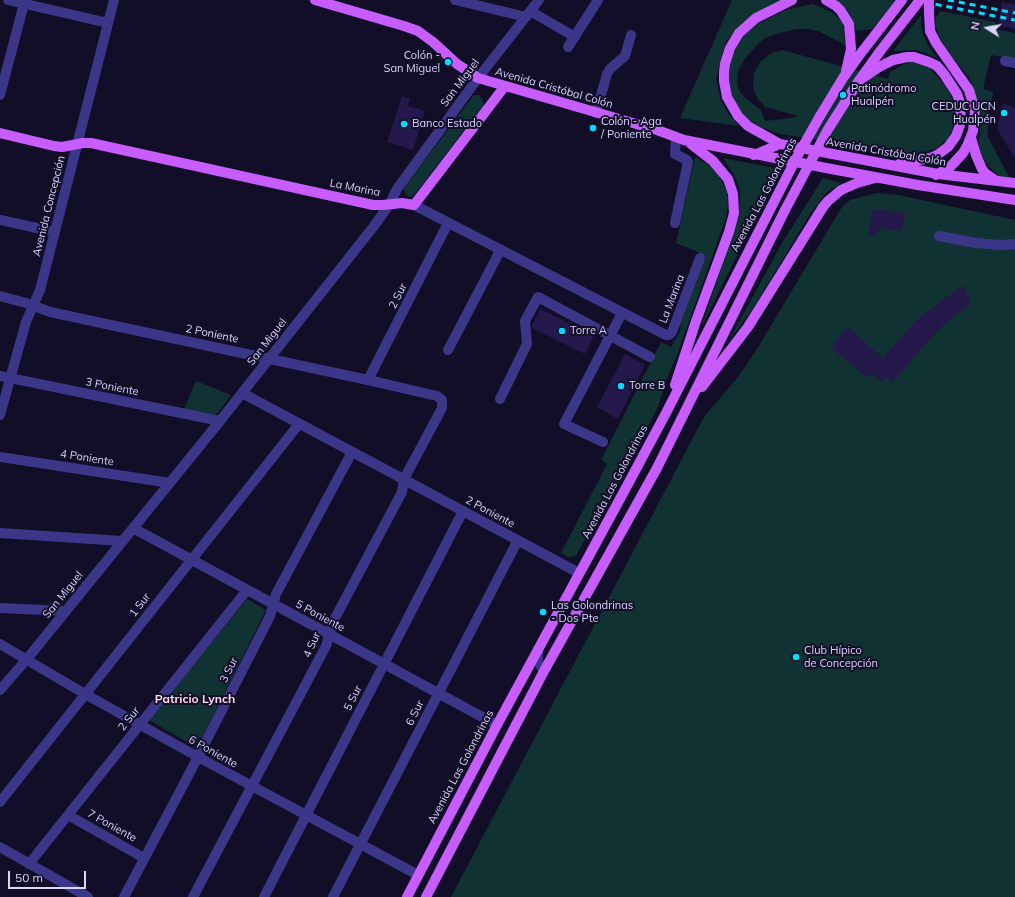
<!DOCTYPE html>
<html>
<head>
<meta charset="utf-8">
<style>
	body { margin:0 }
	#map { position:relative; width:1015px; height:897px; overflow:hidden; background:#130e28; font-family:Mulish,sans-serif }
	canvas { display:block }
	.north { position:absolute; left:967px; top:8px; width:40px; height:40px; -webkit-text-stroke:3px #130e28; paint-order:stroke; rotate:281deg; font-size:11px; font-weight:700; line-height:16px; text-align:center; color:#dbd5ff }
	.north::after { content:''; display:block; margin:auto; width:14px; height:18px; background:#dbd5ff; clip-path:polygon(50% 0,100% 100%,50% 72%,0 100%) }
	.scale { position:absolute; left:8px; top:871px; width:78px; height:18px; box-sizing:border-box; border:2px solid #dbd5ff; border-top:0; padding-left:5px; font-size:12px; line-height:14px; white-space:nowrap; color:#dbd5ff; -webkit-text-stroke:3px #130e28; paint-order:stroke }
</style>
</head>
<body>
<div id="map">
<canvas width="1015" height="897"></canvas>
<div class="north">N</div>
<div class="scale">50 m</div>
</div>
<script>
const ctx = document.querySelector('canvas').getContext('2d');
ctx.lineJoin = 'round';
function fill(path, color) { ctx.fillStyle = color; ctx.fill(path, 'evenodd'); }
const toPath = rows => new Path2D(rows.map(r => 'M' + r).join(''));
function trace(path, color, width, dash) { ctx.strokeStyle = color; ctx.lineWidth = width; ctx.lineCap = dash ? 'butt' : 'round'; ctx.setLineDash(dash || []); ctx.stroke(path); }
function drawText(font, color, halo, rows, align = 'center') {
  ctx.font = font + ' Mulish,sans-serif'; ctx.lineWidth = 4; ctx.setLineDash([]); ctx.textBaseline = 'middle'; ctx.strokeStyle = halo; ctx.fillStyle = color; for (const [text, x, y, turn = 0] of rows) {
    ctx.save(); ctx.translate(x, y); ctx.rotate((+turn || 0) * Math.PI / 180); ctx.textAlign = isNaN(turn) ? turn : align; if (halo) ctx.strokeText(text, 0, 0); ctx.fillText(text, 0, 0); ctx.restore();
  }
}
fill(toPath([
	[732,0,784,0,743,22,726,41,716,79,721,101,728,113,739,126,680,118],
	[835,0,888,0,895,1,872,29,857,31,847,10],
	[813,4,833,13,843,22,845,45,818,31,808,29,796,29,773,35,763,39,756,46,744,60,738,71,737,84,740,92,744,97,761,110,765,121,791,118,799,116,765,107,757,98,753,86,754,73,760,62,770,54,782,50,888,79,890,72,910,61,921,63,929,68,945,85,951,96,956,112,952,130,948,139,935,149,914,155,780,134,763,128,751,121,742,113,735,102,730,90,728,79,730,62,739,40,752,28,765,20,789,9],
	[940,11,996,22,995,29,1015,33,1015,59,991,55,983,89,993,92,987,135,1011,181,1000,177,989,167,979,151,979,139,981,114,969,77,944,48,938,35,936,27,936,18],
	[921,15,921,27,924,36,929,47,938,59,926,53,916,50,893,51],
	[474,95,480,95,484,104,415,194,411,197,408,196,405,193,404,189,407,184],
	[695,157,711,166,718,175,727,191,728,204,726,218,677,355,666,381,658,407,619,484,604,503,576,556,568,557,561,553,607,464,601,460,661,342,671,347,680,331,681,323,705,255,676,243],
	[723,158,780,169,701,328,739,215,740,189,734,175],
	[823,178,841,183,826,193,810,214,754,307,728,342,782,243],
	[877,193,898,195,1015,220,1015,897,451,897,704,417,738,377,757,349,842,207,850,200],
	[196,381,231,395,217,414,210,415,184,409],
	[247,599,266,610,197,748,149,720]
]), '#113232');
fill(toPath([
	[1002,2,1015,5,1015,29,998,25],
	[402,96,410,99,408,106,425,111,413,150,387,142],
	[1003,104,1015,108,1015,158,997,129],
	[873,209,906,213,902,231,880,228,875,236,868,234],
	[963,285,971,304,944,324,927,342,892,383,886,377,881,382,872,374,866,377,831,348,847,326,883,358,915,321],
	[540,309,594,335,585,354,532,328,532,326],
	[625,354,645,365,618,419,597,407]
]), '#24194a');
trace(toPath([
	[8,0,108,23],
	[455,0,526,17],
	[530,11,575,37],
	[568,47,598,0],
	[1005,61,1015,63],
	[0,95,25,0],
	[596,113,607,74,610,69,625,56,631,35],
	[414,205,666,335,669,335,672,332,700,258],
	[0,220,55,232],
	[675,223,688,162,687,160,675,154,676,138],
	[939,236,976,243,1001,245,1015,244],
	[0,296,26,303,50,312,368,380,437,396,442,400,442,408,404,479,402,492,333,622,326,646,193,897],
	[448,350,500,251],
	[0,376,220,421],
	[368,380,448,223],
	[242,393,579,573],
	[500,399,527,344,525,321,538,297,650,357],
	[0,415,26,322,40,290,114,0],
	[603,442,564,424,622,313],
	[0,457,170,483],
	[133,528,497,725],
	[0,533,122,541],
	[0,608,66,611],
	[0,644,85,694,198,757,418,875],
	[538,649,538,662,544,671],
	[0,690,27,659,220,421,374,226,389,205,397,189,478,78,539,0],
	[0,802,299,424],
	[68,815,144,858],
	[0,847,88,897],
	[29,864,247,590],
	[124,897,198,757,270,616,276,594,352,452],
	[264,897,463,511],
	[333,897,518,540]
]), '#3c3689', 10);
trace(toPath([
	[315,0,404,26,418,31,433,42,457,64,478,78,657,130,684,140,826,168,918,185,1015,200],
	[826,0,836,6,841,11,849,24,851,49,846,71],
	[930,31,936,43,969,90,975,110,973,131,967,146,963,153,951,166,936,175],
	[861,79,879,67,893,60,907,57,914,57,929,62,937,66,944,74,957,94,961,106,960,125,956,136,948,147,937,155,930,158,899,164],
	[820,116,843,78,858,57,902,0],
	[0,133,54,146,62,147,83,143,91,143,373,205,383,205,402,203,414,205,505,86],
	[971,138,976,155,982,169,985,173,995,180],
	[780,144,748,126,738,116,727,97,724,81,724,72,725,64,730,48,739,33,756,18,792,0],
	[754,155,780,144,938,174,1015,183],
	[675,385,696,321,729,232,734,213,733,194,728,179,713,161,691,144],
	[702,387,748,327,823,207,828,201,841,190,857,183,875,178],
	[407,897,497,725,621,497,666,413,757,235],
	[426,897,544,671,657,468,785,210]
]), '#c75cff', 10);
trace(toPath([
	[914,0,1015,20],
	[948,0,1015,13]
]), '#01ddff', 3, [6, 5]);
trace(toPath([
	[929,0,929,13,930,31],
	[785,210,827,131,858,82,881,50,920,0],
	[757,235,798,155,820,116]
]), '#c75cff', 10);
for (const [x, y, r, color] of [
	[448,62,4,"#01ddff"],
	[843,95,4,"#01ddff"],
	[1004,113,4,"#01ddff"],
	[404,124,4,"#01ddff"],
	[593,128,4,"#01ddff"],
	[562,331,4,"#01ddff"],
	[621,386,4,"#01ddff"],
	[543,612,4,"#01ddff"],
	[796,657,4,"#01ddff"]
]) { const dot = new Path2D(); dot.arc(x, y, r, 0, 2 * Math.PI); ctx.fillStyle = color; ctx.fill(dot); trace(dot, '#130e28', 1.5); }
drawText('11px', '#dbd5ff', '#130e28', [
	["Colón -",440,56,"right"],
	["San Miguel",440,69,"right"],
	["Patinódromo",851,89],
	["Hualpén",851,102],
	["CEDUC UCN",996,107,"right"],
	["Hualpén",996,120,"right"],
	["Colón - Aga",601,122],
	["/ Poniente",601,135],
	["Banco Estado",412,124],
	["Torre A",570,331],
	["Torre B",629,386],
	["Las Golondrinas",551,606],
	["- Dos Pte",551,619],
	["Club Hípico",804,651],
	["de Concepción",804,664]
], 'left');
drawText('11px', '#dbd5ff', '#130e28', [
	["San Miguel",460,83,-53],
	["Avenida Cristóbal Colón",554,88,16],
	["Avenida Cristóbal Colón",886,152,10],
	["La Marina",355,188,11],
	["Avenida Las Golondrinas",764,195,-62],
	["Avenida Concepción",49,206,-76],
	["2 Sur",398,296,-63],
	["La Marina",672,299,-69],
	["2 Poniente",212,334,12],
	["San Miguel",267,342,-52],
	["3 Poniente",112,387,11],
	["4 Poniente",87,458,9],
	["Avenida Las Golondrinas",615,482,-62],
	["2 Poniente",490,512,28],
	["San Miguel",63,595,-51],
	["1 Sur",140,605,-52],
	["5 Poniente",320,616,28],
	["4 Sur",312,645,-66],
	["3 Sur",229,670,-63],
	["5 Sur",353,698,-63],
	["6 Sur",415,713,-63],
	["2 Sur",129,719,-51],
	["6 Poniente",213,752,29],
	["Avenida Las Golondrinas",461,767,-62],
	["7 Poniente",112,826,29]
]);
drawText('bold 12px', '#ffd7ef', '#130e28', [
	["Patricio Lynch",195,699]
]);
</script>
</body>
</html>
